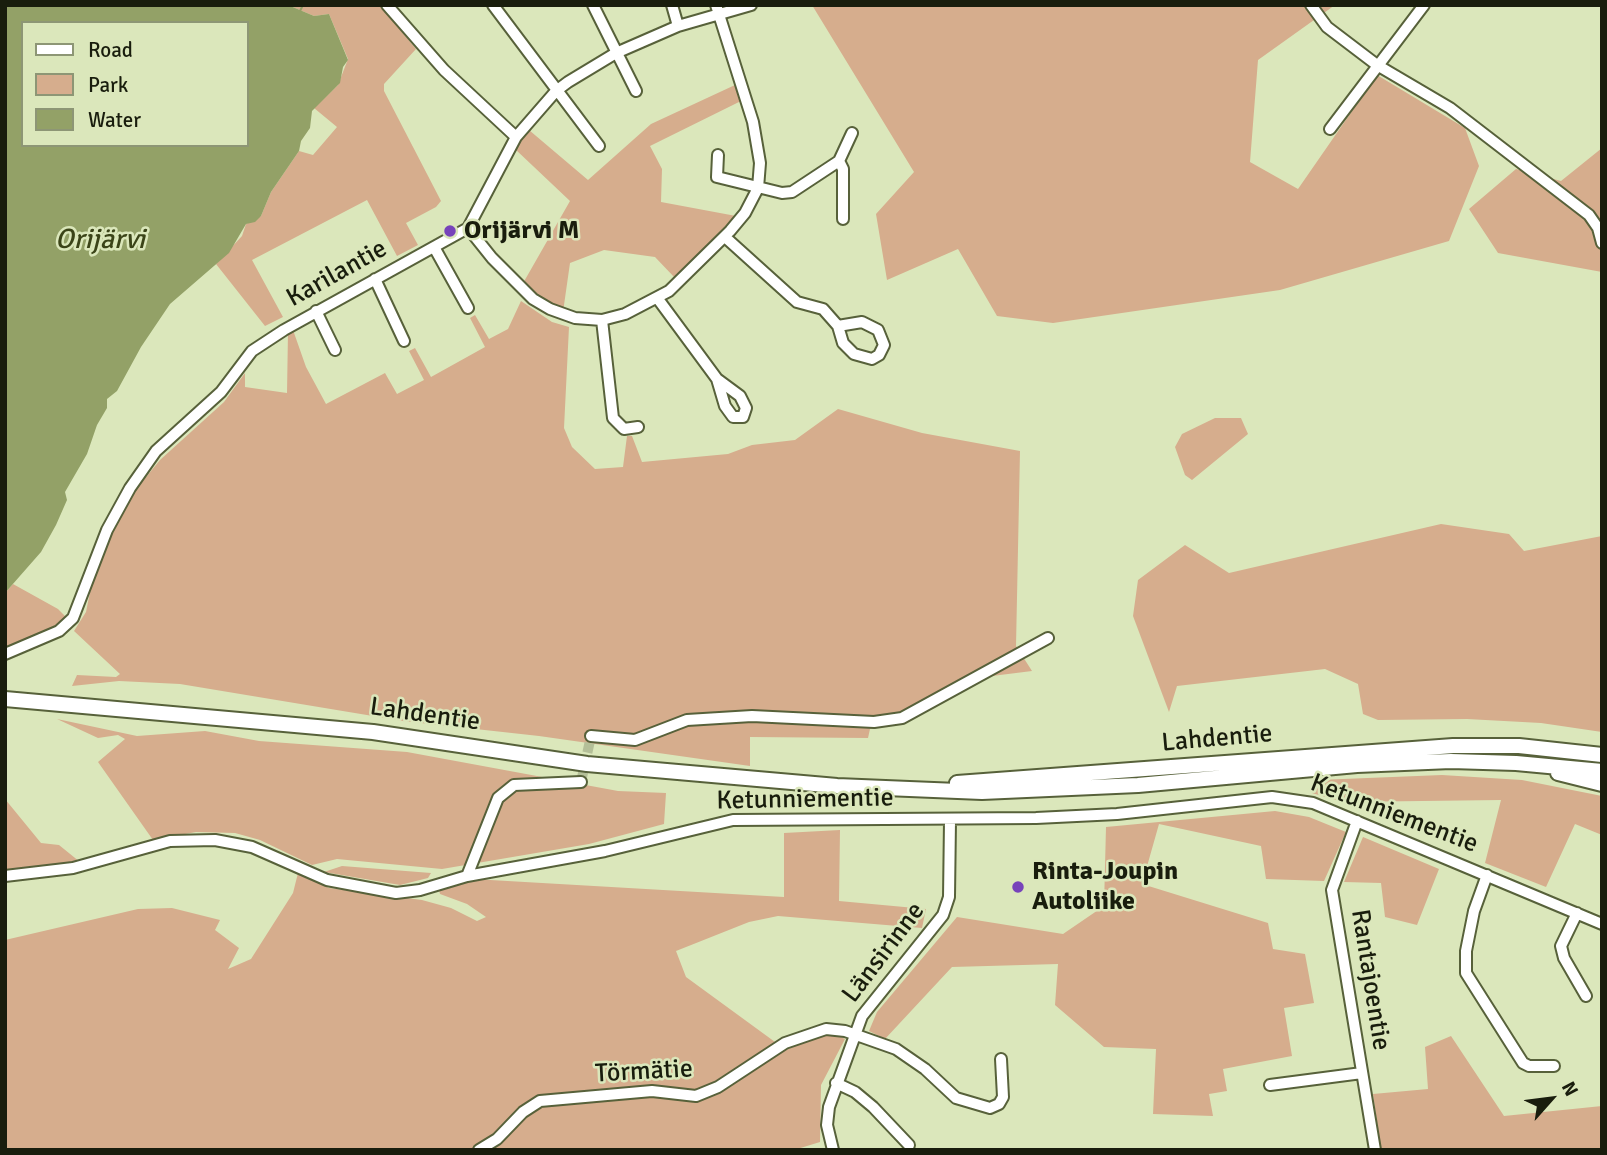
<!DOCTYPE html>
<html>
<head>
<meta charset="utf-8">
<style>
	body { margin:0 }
	#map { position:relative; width:1607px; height:1155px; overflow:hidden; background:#dbe7bb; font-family:Signika,sans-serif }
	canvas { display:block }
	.frame { position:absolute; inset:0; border:7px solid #191d0d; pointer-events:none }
	.legend { position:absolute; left:21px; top:21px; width:228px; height:126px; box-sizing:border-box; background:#dbe7bb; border:2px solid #8d9675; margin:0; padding:9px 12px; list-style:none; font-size:21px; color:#191d0d }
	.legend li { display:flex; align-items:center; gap:14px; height:35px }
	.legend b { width:35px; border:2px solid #8d9675 }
	.north { position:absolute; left:1516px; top:1064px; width:70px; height:70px; -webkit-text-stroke:5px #dbe7bb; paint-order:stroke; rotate:62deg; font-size:19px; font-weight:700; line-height:28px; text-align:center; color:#191d0d }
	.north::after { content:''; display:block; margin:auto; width:24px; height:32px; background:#191d0d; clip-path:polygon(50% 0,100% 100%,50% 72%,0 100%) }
</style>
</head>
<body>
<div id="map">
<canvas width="1607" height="1155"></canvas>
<div class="frame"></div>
<ul class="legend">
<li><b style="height:9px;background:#fff"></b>Road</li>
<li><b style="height:19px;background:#d6ad8d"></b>Park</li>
<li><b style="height:19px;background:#93a167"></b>Water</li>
</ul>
<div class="north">N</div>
</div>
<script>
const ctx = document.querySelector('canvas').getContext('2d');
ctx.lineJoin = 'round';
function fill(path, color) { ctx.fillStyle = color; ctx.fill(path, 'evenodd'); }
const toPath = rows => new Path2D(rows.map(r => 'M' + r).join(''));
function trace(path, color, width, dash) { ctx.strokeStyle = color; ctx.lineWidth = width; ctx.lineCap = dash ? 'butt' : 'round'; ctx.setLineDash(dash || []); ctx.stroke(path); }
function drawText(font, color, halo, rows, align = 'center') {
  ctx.font = font + ' Signika,sans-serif'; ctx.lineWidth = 5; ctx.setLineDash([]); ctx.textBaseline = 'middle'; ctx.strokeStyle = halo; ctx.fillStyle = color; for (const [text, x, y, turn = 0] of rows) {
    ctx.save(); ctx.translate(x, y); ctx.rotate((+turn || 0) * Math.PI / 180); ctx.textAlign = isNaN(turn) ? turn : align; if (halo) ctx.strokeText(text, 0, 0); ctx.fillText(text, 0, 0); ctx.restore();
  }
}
fill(toPath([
	[288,5,380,5,416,49,384,84,384,91,441,201,436,207,406,223,418,245,397,256,367,200,252,260,283,317,265,326,216,264,242,236,246,224,261,216,271,192,299,151,313,155,337,127,314,108,338,85,348,59,329,14,314,16],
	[812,5,1335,5,1258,60,1250,162,1298,189,1377,75,1465,128,1479,166,1449,241,1280,290,1053,323,997,316,958,249,887,280,876,214,914,172],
	[735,85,741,101,650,146,662,169,661,202,736,216,725,230,675,278,655,257,604,250,570,263,563,312,522,285,570,201,515,149,529,130,588,180,651,124],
	[1602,148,1602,272,1498,253,1469,209,1516,169,1561,181],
	[521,301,552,322,569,327,564,428,572,447,595,469,623,467,627,436,632,436,642,462,728,454,752,445,795,440,838,409,922,433,1020,451,1016,646,1032,671,976,678,870,729,868,738,750,737,750,766,539,736,403,721,180,684,119,681,72,686,77,675,116,677,120,674,74,631,86,612,92,582,113,530,133,493,160,460,224,402,245,373,245,387,287,393,288,332,293,330,306,367,326,404,385,373,397,394,424,380,409,351,415,348,431,377,485,347,470,318,475,315,489,339,508,329],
	[1215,418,1241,418,1248,434,1192,480,1185,475,1175,447,1182,434],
	[1441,524,1509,534,1524,551,1602,536,1602,732,1541,723,1467,719,1378,720,1363,714,1358,684,1325,669,1177,686,1169,712,1133,616,1138,580,1185,545,1229,573],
	[13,584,58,609,68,619,61,625,6,648,5,593],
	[57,719,137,736,205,731,259,741,407,752,618,791,666,793,664,824,589,844,442,869,337,859,312,865,260,840,235,833,196,832,153,840,98,762,125,739,118,735,98,738],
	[1442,775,1522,780,1602,796,1602,835,1575,824,1546,887,1485,863,1501,800,1343,802,1312,793,1318,780],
	[5,799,41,843,59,845,80,862,5,870],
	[1275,811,1309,817,1346,832,1324,881,1266,879,1261,846,1159,824,1142,884,1268,923,1273,949,1305,954,1314,1003,1284,1008,1292,1056,1223,1069,1227,1091,1209,1094,1213,1116,1153,1114,1156,1049,1104,1047,1055,1005,1058,964,952,967,885,1039,869,1031,877,1012,957,917,1063,934,1104,906,1106,827],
	[840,830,839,901,926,909,922,928,778,916,749,922,676,951,686,977,786,1050,825,1033,833,1033,845,1039,821,1085,820,1142,794,1150,5,1150,5,940,138,909,172,908,220,920,215,930,239,948,228,969,251,959,293,893,298,873,329,888,422,900,451,908,477,921,486,917,467,904,440,894,439,890,473,879,784,897,784,833],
	[1363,837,1439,869,1417,925,1385,917,1381,883,1344,882],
	[342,866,431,873,428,878,400,885,324,872],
	[1451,1036,1504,1116,1602,1106,1602,1150,1381,1150,1373,1094,1428,1089,1425,1047]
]), '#d6ad8d');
fill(toPath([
	[5,5,288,5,314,16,329,14,348,60,343,67,340,83,312,111,310,128,301,141,299,151,271,192,261,216,255,222,246,224,229,253,170,304,141,347,117,391,107,399,107,408,97,425,87,454,65,492,67,500,56,525,41,552,5,593],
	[23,23,247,23,247,145,23,145]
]), '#93a167');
trace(toPath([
	[300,11,303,5]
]), '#93a167', 2);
trace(toPath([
	[581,782,591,736]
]), '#b4bf98', 10, [10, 5]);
const minor = toPath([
	[387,5,444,70,516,137],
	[493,5,599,146],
	[593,5,636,91],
	[672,5,678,26],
	[1311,5,1327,27,1377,65,1450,108,1589,215,1598,228,1602,243],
	[1330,129,1424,5],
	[718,155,717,177,782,193,792,192,839,161,852,133],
	[839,161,843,169,843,219],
	[468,228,492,258,533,299,550,309,575,318,602,320,625,314,669,291,730,231,745,213,758,188,760,163,753,122,716,5],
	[725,237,797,302,823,309,838,326,862,322,878,330,884,345,879,355,872,359,854,354,843,343,838,326],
	[434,247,468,308],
	[375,279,404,341],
	[658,299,717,379,740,396,746,408,743,417,733,417,725,406,717,379],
	[316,311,335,350],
	[602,320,613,418,624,429,638,427],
	[5,654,59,631,73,618,107,530,130,488,156,451,221,392,252,351,284,330,468,228,516,137,556,91,568,82,616,53,678,26,751,5],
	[591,736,635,740,687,720,752,716,874,722,902,718,1048,638],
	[1357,821,1332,890,1375,1150],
	[1487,875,1474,911,1466,951,1466,973,1523,1063,1529,1066,1554,1066],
	[5,876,73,868,170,841,215,840,252,847,327,880,396,893,420,890,467,876,605,851,733,820,1036,818,1117,814,1272,797,1313,803,1602,924],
	[467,876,498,798,514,785,581,782],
	[1577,913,1561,946,1564,958,1586,996],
	[836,1083,855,1092,873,1107,909,1145],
	[1270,1085,1362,1073],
	[479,1150,497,1139,523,1112,540,1101,652,1091,696,1096,718,1087,785,1043,826,1029,845,1031,896,1049,925,1069,956,1098,990,1108,999,1104,1003,1097,1001,1059],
	[833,1150,827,1125,829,1107,862,1016,943,915,949,897,950,821]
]);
const highway = toPath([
	[5,699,373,732,587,764,837,786,982,792,1138,785,1357,765,1451,761,1516,763,1602,771],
	[1558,773,1602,784],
	[957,783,1453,746,1519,746,1602,755]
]);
trace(minor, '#57613a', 14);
trace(highway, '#57613a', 18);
trace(minor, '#fff', 10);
trace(highway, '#fff', 14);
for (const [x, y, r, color] of [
	[450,231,7,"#7743ba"],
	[1018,887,7,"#7743ba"]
]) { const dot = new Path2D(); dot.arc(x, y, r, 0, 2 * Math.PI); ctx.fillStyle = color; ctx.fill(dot); trace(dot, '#dbe7bb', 2.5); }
drawText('bold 26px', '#191d0d', '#dbe7bb', [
	["Orijärvi M",464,231],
	["Rinta-Joupin",1032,872],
	["Autoliike",1032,902]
], 'left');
drawText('26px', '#191d0d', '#dbe7bb', [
	["Karilantie",337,274,-29],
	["Lahdentie",425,715,8],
	["Lahdentie",1217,739,-5],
	["Ketunniementie",805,800,-1],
	["Ketunniementie",1394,814,21],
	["Länsirinne",884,953,-53],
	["Rantajoentie",1370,980,81],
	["Törmätie",644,1072,-3]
]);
drawText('italic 28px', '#3b4418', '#dbe7bb', [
	["Orijärvi",100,241]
]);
</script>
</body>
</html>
